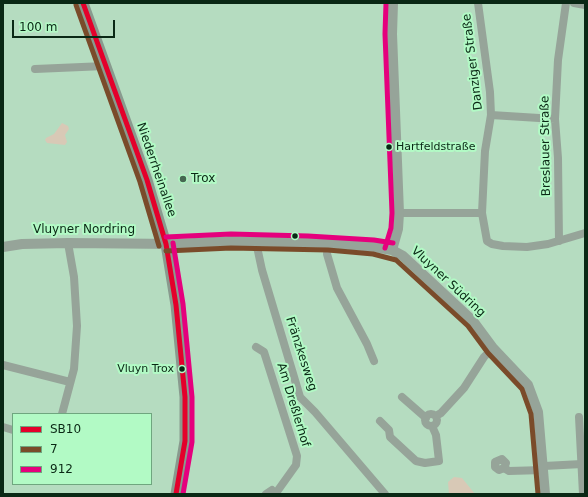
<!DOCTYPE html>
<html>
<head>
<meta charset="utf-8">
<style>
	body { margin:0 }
	#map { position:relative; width:588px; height:497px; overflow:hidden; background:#b5dcc0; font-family:"DejaVu Sans",sans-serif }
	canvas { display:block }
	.frame { position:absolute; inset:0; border:4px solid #0a2815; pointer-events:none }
	.legend { position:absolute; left:12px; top:413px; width:140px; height:72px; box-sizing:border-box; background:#b2fac5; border:1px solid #6fa67f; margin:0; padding:5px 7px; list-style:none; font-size:12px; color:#0a2815 }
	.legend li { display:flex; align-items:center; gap:8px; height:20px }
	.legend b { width:20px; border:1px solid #6fa67f }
	.scale { position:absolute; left:12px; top:20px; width:103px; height:18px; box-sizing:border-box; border:2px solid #0a2815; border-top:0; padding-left:5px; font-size:12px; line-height:14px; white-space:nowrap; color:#0a2815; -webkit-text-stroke:3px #b2fac5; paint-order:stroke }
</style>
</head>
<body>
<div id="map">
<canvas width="588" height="497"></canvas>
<div class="frame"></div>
<ul class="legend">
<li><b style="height:5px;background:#e4002b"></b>SB10</li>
<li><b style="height:5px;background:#7a4b2a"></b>7</li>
<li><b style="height:5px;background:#e5007d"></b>912</li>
</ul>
<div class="scale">100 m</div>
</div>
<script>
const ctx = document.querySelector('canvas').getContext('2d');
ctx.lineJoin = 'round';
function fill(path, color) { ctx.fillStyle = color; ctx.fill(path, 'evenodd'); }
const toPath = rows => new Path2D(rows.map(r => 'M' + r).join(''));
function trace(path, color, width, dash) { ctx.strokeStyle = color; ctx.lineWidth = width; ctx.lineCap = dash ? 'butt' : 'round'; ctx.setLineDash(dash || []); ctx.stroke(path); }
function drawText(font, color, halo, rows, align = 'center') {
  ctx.font = font + ' "DejaVu Sans",sans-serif'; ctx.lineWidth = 4; ctx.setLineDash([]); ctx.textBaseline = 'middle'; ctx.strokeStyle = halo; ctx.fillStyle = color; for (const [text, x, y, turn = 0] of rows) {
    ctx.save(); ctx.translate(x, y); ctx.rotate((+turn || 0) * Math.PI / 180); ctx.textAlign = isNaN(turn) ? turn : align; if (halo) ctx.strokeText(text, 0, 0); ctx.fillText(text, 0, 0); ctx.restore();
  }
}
fill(toPath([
	[62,123,68,126,69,129,65,135,67,142,65,145,47,143,45,140,46,138,54,134],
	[454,477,462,478,475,494,449,494,448,482]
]), '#d8c9b6');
trace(toPath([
	[478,3,490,92,491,115,485,151,482,213],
	[574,3,585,5],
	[35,69,105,66],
	[491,115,555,119],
	[399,213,482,213,487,241,492,244,503,246,527,247,548,244,585,233],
	[559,241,558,158,555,119,558,60,566,3],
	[256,242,262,270,300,397,315,412,385,494],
	[328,243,327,254,337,288,367,344,374,361],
	[256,347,264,352,297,456,296,465,276,493],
	[3,365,70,382],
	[402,397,426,418],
	'425 420a6 6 0 1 1 12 0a6 6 0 1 1-12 0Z',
	[62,414,74,369,77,326,74,277,68,243],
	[436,416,441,413,464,388,484,357,493,348],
	[579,417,583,494],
	[380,421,389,430,390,437,416,461,425,463,439,461,436,435,432,426],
	[3,427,13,430],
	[544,466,582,464],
	[504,468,506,463,502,459,495,462,495,467,499,470,504,468,509,471,544,470],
	[266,494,272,490,276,494]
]), '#96a499', 8);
trace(toPath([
	[3,247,22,244,68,243,177,244,231,241,328,243,374,247,392,250,403,256,473,321,493,348,528,385,538,412,545,494],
	[392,250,398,229,399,213,392,34,393,3]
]), '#96a499', 10);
trace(toPath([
	[83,3,147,180,166,244,176,305,185,397,185,441,176,494]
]), '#899a8e', 11);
trace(toPath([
	[83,3,147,180,166,244,176,305,185,397,185,441,176,494]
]), '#e4002b', 5);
trace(toPath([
	[76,5,140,182,159,246],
	[166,251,231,248,328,250,373,254,396,260,468,326,488,353,522,389,531,414,538,494]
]), '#7a4b2a', 5);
trace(toPath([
	[166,237,231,234,308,236,374,240,393,243],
	[173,243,183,304,192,397,192,442,183,494],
	[385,248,391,228,392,213,385,34,386,3]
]), '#e5007d', 5);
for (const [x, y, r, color] of [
	[389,147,3.5,"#0a2815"],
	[183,179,4,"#466751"],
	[295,236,3.5,"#0a2815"],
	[182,369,3.5,"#0a2815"]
]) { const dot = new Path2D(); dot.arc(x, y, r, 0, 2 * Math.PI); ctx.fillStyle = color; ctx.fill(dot); trace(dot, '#b2fac5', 1.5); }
drawText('11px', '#0a2815', '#b2fac5', [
	["Hartfeldstraße",396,147],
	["Vluyn Trox",174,369,"right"]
], 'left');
drawText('12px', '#0a2815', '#b2fac5', [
	["Danziger Straße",473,62,-97],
	["Breslauer Straße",546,146,-91],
	["Niederrheinallee",156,170,71],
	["Vluyner Nordring",84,230],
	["Vluyner Südring",448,282,43],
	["Fränzkesweg",301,354,72],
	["Am Dreßlerhof",293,405,73]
]);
drawText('12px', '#0a2815', '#b2fac5', [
	["Trox",191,179]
], 'left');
</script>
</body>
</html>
